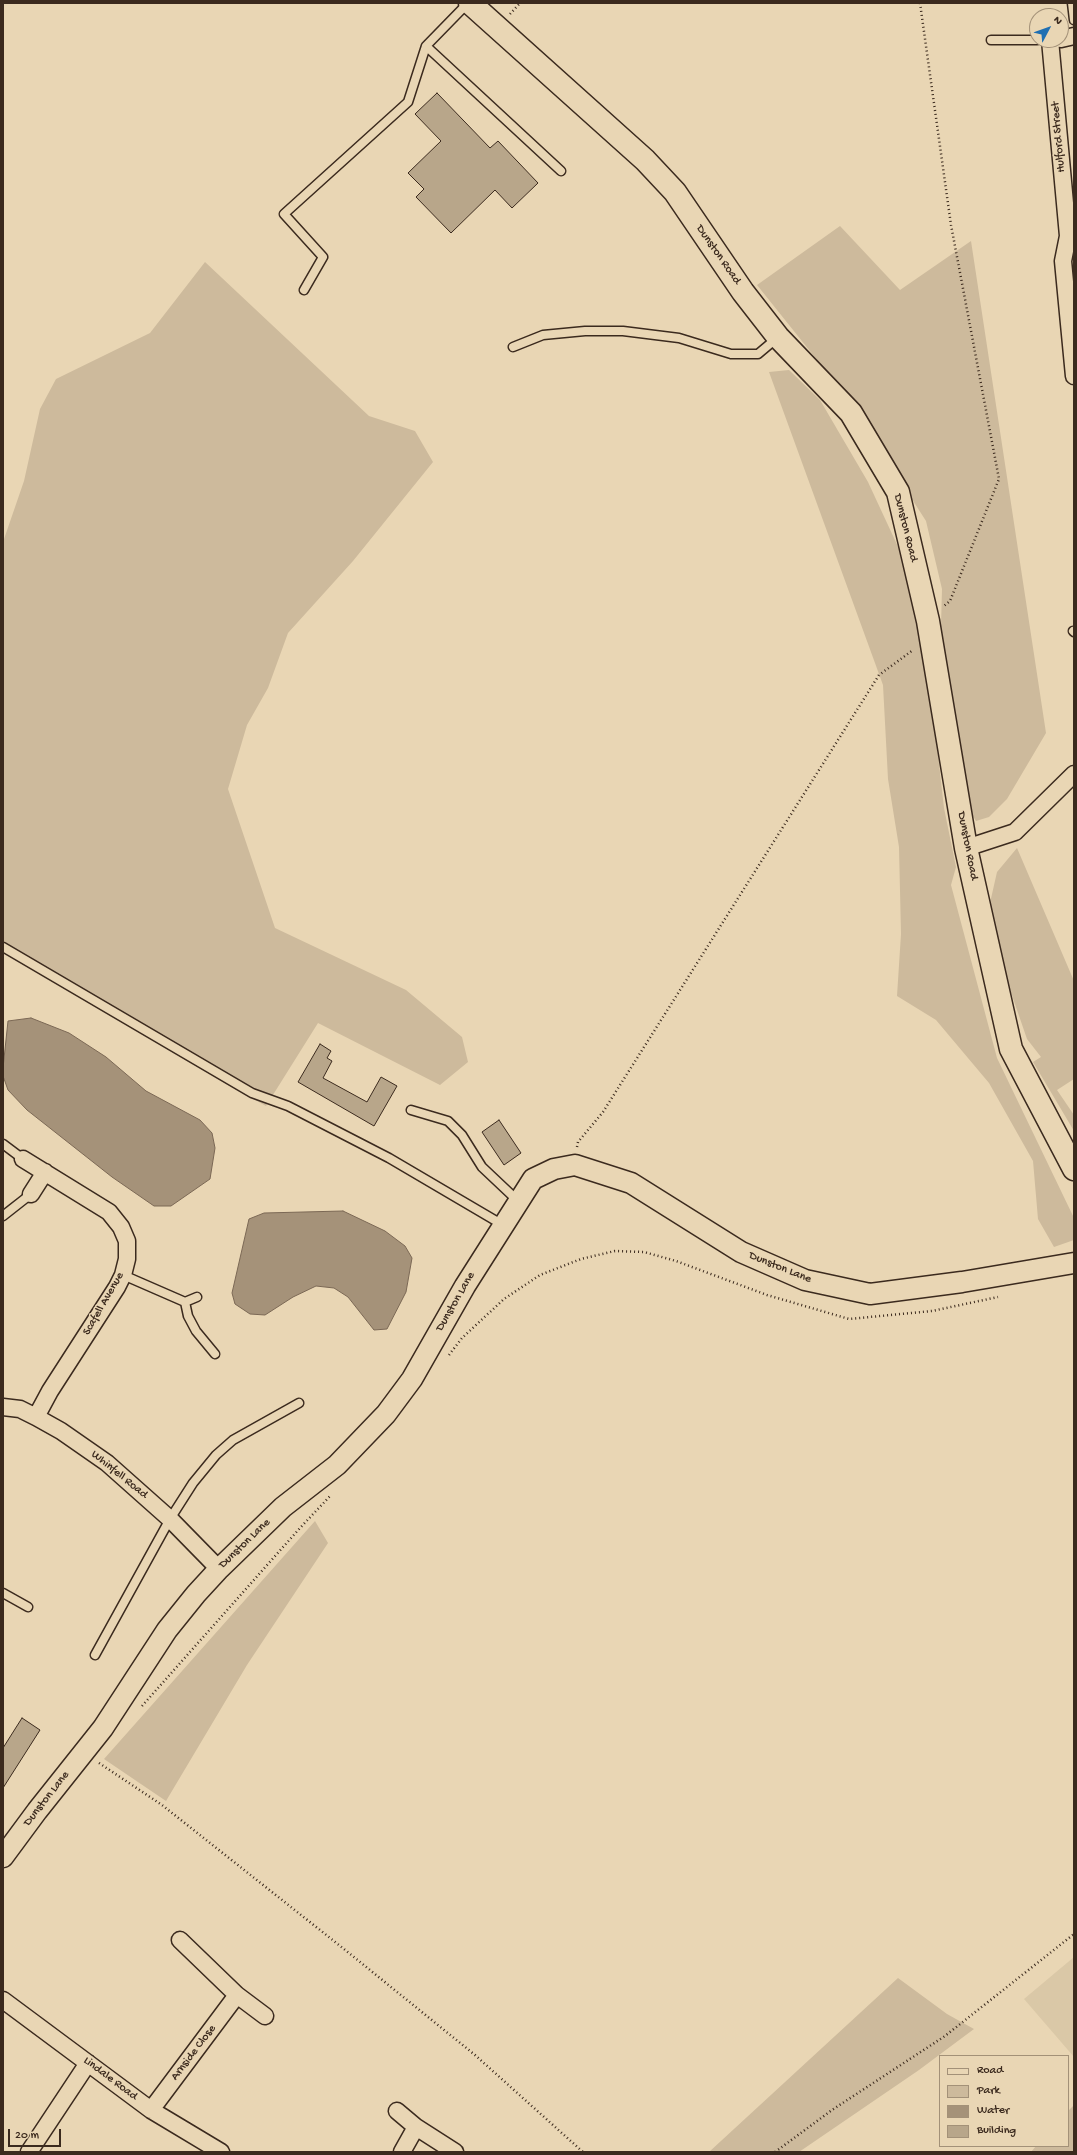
<!DOCTYPE html>
<html>
<head>
<meta charset="utf-8">
<style>
	body { margin:0 }
	#map { position:relative; width:1077px; height:2155px; overflow:hidden; background:#e9d6b4; font-family:"Gochi Hand",sans-serif }
	canvas { display:block }
	.frame { position:absolute; inset:0; border:4px solid #3b2a1e; pointer-events:none }
	.legend { position:absolute; left:939px; top:2055px; width:130px; height:92px; box-sizing:border-box; background:#e9d6b4; border:1px solid #a39178; margin:0; padding:5px 7px; list-style:none; font-size:12px; color:#3b2a1e }
	.legend li { display:flex; align-items:center; gap:8px; height:20px }
	.legend b { width:20px; border:1px solid #a39178 }
	.north { position:absolute; left:1029px; top:8px; width:40px; height:40px; box-sizing:border-box; background:#e9d6b4; border:1px solid #a39178; border-radius:50%; rotate:49deg; font-size:11px; font-weight:700; line-height:16px; text-align:center; color:#3b2a1e }
	.north::after { content:''; display:block; margin:auto; width:14px; height:18px; background:#1f6fb2; clip-path:polygon(50% 0,100% 100%,50% 72%,0 100%) }
	.scale { position:absolute; left:8px; top:2129px; width:53px; height:18px; box-sizing:border-box; border:2px solid #3b2a1e; border-top:0; padding-left:5px; font-size:12px; line-height:14px; white-space:nowrap; color:#3b2a1e; -webkit-text-stroke:3px #e9d6b4; paint-order:stroke }
</style>
</head>
<body>
<div id="map">
<canvas width="1077" height="2155"></canvas>
<div class="frame"></div>
<ul class="legend">
<li><b style="height:5px;background:#e9d6b4"></b>Road</li>
<li><b style="height:11px;background:#cdba9c"></b>Park</li>
<li><b style="height:11px;background:#a59279"></b>Water</li>
<li><b style="height:11px;background:#b8a68a"></b>Building</li>
</ul>
<div class="north">N</div>
<div class="scale">20 m</div>
</div>
<script>
const ctx = document.querySelector('canvas').getContext('2d');
ctx.lineJoin = 'round';
function fill(path, color) { ctx.fillStyle = color; ctx.fill(path, 'evenodd'); }
const toPath = rows => new Path2D(rows.map(r => 'M' + r).join(''));
function trace(path, color, width, dash) { ctx.strokeStyle = color; ctx.lineWidth = width; ctx.lineCap = dash ? 'butt' : 'round'; ctx.setLineDash(dash || []); ctx.stroke(path); }
function drawText(font, color, halo, rows, align = 'center') {
  ctx.font = font + ' "Gochi Hand",sans-serif'; ctx.lineWidth = 3; ctx.setLineDash([]); ctx.textBaseline = 'middle'; ctx.strokeStyle = halo; ctx.fillStyle = color; for (const [text, x, y, turn = 0] of rows) {
    ctx.save(); ctx.translate(x, y); ctx.rotate((+turn || 0) * Math.PI / 180); ctx.textAlign = isNaN(turn) ? turn : align; if (halo) ctx.strokeText(text, 0, 0); ctx.fillText(text, 0, 0); ctx.restore();
  }
}
fill(toPath([
	[1074,1957,1074,2057,1024,1999]
]), '#dac8a7');
fill(toPath([
	[840,226,900,290,971,241,1046,733,1007,799,989,817,976,821,965,803,940,661,942,589,926,521,892,468,862,416,757,285],
	[205,262,369,416,415,431,433,462,353,561,288,633,268,688,247,725,228,789,275,928,406,990,462,1037,468,1062,440,1085,318,1023,266,1106,226,1084,3,944,3,542,24,481,40,409,56,379,150,333],
	[789,370,820,400,868,482,900,551,925,641,944,808,956,867,951,885,997,1058,1074,1218,1074,1240,1054,1247,1038,1219,1033,1161,989,1083,936,1020,897,996,901,934,899,847,888,779,883,685,769,372],
	[1017,848,1074,981,1074,1079,1057,1090,1074,1115,1074,1131,1033,1062,1041,1057,1027,1039,1006,978,990,903,997,872],
	[315,1521,328,1543,247,1665,166,1801,104,1759],
	[898,1978,947,2014,974,2029,919,2070,799,2152,709,2152],
	[1074,2105,1074,2152,1031,2152,1036,2146,1068,2146,1068,2111]
]), '#cdba9c');
const water = toPath([
	[31,1018,69,1033,106,1057,146,1091,200,1120,212,1133,215,1148,210,1179,171,1206,154,1206,112,1177,27,1110,8,1090,3,1076,3,1068,8,1021,31,1018],
	[343,1211,385,1231,405,1246,412,1258,406,1292,387,1329,374,1330,348,1297,334,1288,316,1286,293,1297,265,1315,250,1314,235,1304,232,1293,249,1219,264,1213,343,1211]
]);
fill(water, '#a59279');
trace(water, '#7b6855', 1);
const building = toPath([
	[437,93,490,148,498,141,538,183,512,208,495,190,451,233,416,197,424,189,408,173,441,141,415,114,437,93],
	[320,1044,331,1051,327,1058,332,1061,323,1078,367,1102,381,1077,397,1086,374,1126,298,1082,320,1044],
	[499,1120,521,1153,504,1165,482,1132,499,1120],
	[22,1718,40,1730,3,1788,3,1748,22,1718]
]);
fill(building, '#b8a68a');
trace(building, '#3b2a1e', 1);
const service = toPath([
	[1072,3,1074,20],
	[991,40,1037,40],
	[426,46,561,171],
	[304,290,323,257,284,214,408,102,426,46,468,3],
	[513,347,543,335,585,331,623,331,679,338,731,354,758,354,777,338],
	[1073,631,1074,632],
	[3,947,252,1093,288,1106,389,1158,503,1225],
	[411,1110,448,1121,462,1135,482,1167,518,1201],
	[3,1144,23,1159],
	[3,1216,31,1194],
	[123,1275,185,1302,197,1297],
	[185,1302,188,1316,196,1331,215,1354],
	[3,1593,28,1607],
	[95,1655,170,1519,193,1483,216,1455,233,1440,299,1403]
]);
const minor = toPath([
	[1061,39,1074,36],
	[1052,40,1050,40,1068,236,1063,261,1074,376],
	[966,848,1015,832,1074,774],
	[23,1159,109,1212,121,1227,127,1241,127,1259,123,1275,117,1287,50,1391,36,1417],
	[31,1194,45,1172],
	[3,1407,20,1409,36,1417,61,1431,107,1463,170,1519,219,1569],
	[180,1940,237,1995,265,2016],
	[3,2000,151,2110,221,2152],
	[151,2110,237,1995],
	[397,2111,416,2127,455,2152],
	[29,2152,88,2063],
	[402,2152,416,2127]
]);
const tertiary = toPath([
	[3,1857,37,1811,103,1728,167,1630,196,1594,219,1569,283,1507,337,1465,386,1414,412,1379,465,1286,533,1179,554,1169,575,1165,631,1183,741,1252,805,1280,870,1294,962,1282,1074,1263]
]);
const secondary = toPath([
	[470,3,645,160,675,192,743,292,778,337,851,413,898,492,928,621,966,848,1011,1049,1074,1169]
]);
trace(service, '#3b2a1e', 11);
trace(minor, '#3b2a1e', 19);
trace(tertiary, '#3b2a1e', 23);
trace(secondary, '#3b2a1e', 25);
trace(toPath([
	[920,3,951,225,999,479,950,601,944,606],
	[510,14,520,3],
	[577,1147,578,1142,603,1112,879,675,913,650],
	[449,1355,462,1338,504,1299,540,1275,581,1259,615,1251,644,1252,676,1261,767,1295,849,1319,932,1311,998,1297],
	[142,1706,300,1528,331,1495],
	[99,1763,162,1805,344,1949,475,2055,583,2152],
	[775,2152,832,2110,945,2036,1074,1934]
]), '#3b2a1e', 2.5, [1, 3]);
trace(service, '#e9d6b4', 8);
trace(minor, '#e9d6b4', 16);
trace(tertiary, '#e9d6b4', 20);
trace(secondary, '#e9d6b4', 22);
drawText('12px', '#3b2a1e', '#e9d6b4', [
	["Hulford Street",1059,137,-95],
	["Dunston Road",718,255,55],
	["Dunston Road",905,528,76],
	["Dunston Road",967,846,79],
	["Dunston Lane",780,1268,22],
	["Dunston Lane",456,1302,-60],
	["Scafell Avenue",104,1304,-60],
	["Whinfell Road",119,1475,39],
	["Dunston Lane",245,1544,-44],
	["Dunston Lane",47,1799,-52],
	["Arnside Close",194,2053,-53],
	["Lindale Road",110,2079,37]
]);
</script>
</body>
</html>
